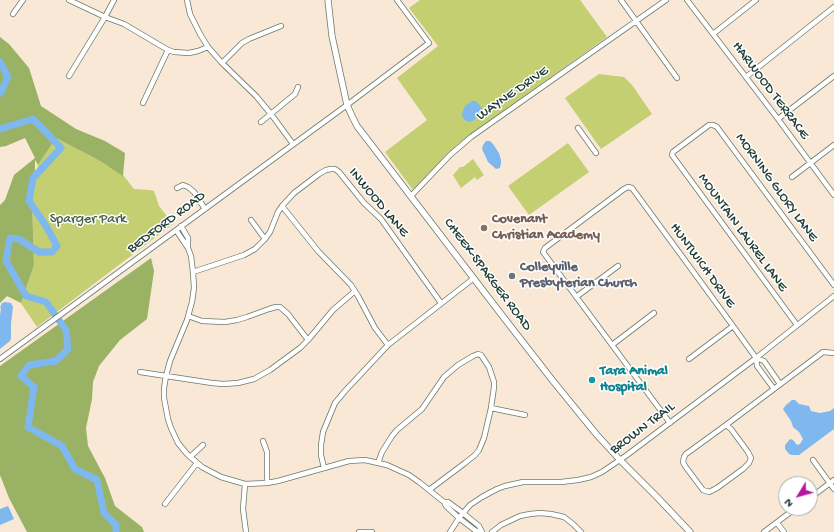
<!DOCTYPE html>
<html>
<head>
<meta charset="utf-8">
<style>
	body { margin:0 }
	#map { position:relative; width:834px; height:532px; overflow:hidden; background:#f8e8d5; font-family:"Gochi Hand",sans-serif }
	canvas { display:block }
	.north { position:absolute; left:778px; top:476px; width:40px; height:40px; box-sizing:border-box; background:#fff; border:1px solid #a5b1ae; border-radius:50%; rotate:233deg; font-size:11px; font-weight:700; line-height:16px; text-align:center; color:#1f3d34 }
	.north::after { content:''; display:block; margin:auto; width:14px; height:18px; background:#b5179e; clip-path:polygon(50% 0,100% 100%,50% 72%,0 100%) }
</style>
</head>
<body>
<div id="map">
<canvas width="834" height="532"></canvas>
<div class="north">N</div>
</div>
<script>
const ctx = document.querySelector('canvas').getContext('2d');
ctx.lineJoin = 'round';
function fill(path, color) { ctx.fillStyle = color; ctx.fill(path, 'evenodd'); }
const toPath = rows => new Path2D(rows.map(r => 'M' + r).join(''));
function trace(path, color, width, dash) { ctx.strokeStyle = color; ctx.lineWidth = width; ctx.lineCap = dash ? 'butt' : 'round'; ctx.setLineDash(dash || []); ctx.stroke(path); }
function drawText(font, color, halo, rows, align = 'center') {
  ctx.font = font + ' "Gochi Hand",sans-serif'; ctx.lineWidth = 3; ctx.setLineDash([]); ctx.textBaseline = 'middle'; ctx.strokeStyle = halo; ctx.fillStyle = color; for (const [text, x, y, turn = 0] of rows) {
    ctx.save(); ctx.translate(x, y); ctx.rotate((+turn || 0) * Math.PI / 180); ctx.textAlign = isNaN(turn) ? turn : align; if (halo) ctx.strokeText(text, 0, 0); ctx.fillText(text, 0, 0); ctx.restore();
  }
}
fill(toPath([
	[420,0,580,0,607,37,474,132,458,144,446,155,413,190,385,152,427,120,397,78,438,46,409,8],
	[599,74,624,77,632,85,652,114,601,149,565,98],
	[56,138,100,161,123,175,134,189,150,190,154,191,159,206,173,224,37,327,21,303,34,265,32,200,38,165],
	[568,143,589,172,529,215,508,186],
	[473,159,484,175,477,180,475,177,461,188,453,175,460,167,463,167]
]), '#c3cf71');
fill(toPath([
	[0,37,9,44,29,68,41,106,76,129,105,141,125,153,123,176,100,161,56,138,38,165,35,160,35,184,32,200,34,265,21,303,7,296,0,303,0,205,5,200,14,175,35,158,25,138,6,146,0,147],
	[151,258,154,271,147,319,120,340,99,366,93,382,92,399,86,428,88,446,105,478,115,506,142,527,144,532,27,532,9,498,0,475,0,366]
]), '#9ab263');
fill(toPath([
	[472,101,475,101,477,102,482,108,482,110,481,113,473,121,468,122,463,118,462,114,465,106],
	[486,141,490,141,493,144,499,153,501,160,501,163,500,168,496,169,488,162,482,149,483,145],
	[5,302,11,303,13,307,11,323,11,338,10,341,0,349,0,316,1,308,0,308,2,303],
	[792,400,795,400,799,404,809,406,811,411,820,413,830,411,834,408,834,429,799,455,792,455,789,454,785,449,785,445,790,439,793,440,797,445,800,444,803,439,799,432,793,427,791,421,783,409,786,405],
	[8,506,9,508,14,519,0,525,0,509]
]), '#7eb8ef');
trace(toPath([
	[0,62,8,77,1,92,0,93],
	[0,129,33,119,61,148,33,178,29,201,46,226,57,246,52,252,39,252,19,239,10,238,6,261,26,296,46,302,66,330,68,349,56,361,29,365,21,376,34,387,28,427,62,446,75,469,97,480,104,513,116,525,116,532]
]), '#7eb8ef', 7);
const minor = toPath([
	[69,0,105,17,124,24,168,50,174,52,189,53,198,51,208,47],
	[187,0,190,14,200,34,208,47,222,63,256,96,271,114,293,144],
	[621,0,677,78],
	[687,0,778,119,834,195],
	[13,14,23,0],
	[713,34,756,0],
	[222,63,242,43,249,39,281,26],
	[69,76,105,17,114,0],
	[746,77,834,7],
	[143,103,168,50],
	[778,119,834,76],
	[261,122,295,94,298,87],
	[578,128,596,153],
	[792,177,834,145],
	[177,188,183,185,188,187,194,192,205,209],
	[411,196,450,155,471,137,666,0],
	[282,206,318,251,351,285,358,296,375,328,388,345],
	[251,220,265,239],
	[181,226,188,238,188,248],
	[176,230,188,248,191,256,193,272,194,288,192,302,187,320,170,361,166,376,164,388,164,398,168,419,171,428,178,443,187,454,202,467,221,477,245,484,267,483,278,481,349,461,365,460,387,465,409,475,419,482,444,502,446,506,459,518,476,531,481,532],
	[193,272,244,255,255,249,265,239,270,232,278,212,282,206,294,193,319,174,326,170,331,169,335,169,339,172,364,203,381,219,441,303],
	[576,297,618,266],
	[188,316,202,321,225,322,237,320,247,317,269,309,276,307,280,307,288,314,308,340],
	[797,325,672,155,673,152,709,125,713,125,717,127,834,285],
	[612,345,654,313],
	[756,358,764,361,780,384],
	[0,359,347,105,429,43,397,0],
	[689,359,733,326],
	[140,372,212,383,223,384,238,383,254,379,270,370,300,348,308,340,333,310,355,291],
	[491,408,525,415],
	[670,423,543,252,545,248,624,189,628,187,632,188,733,326,756,358,757,366,774,389],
	[726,425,731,429,748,452,751,458,749,463,743,469,717,488,709,492,703,490,685,466,683,462,684,457,686,454,726,425],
	[726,425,823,352,834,353],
	[263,441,267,452,267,483],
	[190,457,203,445],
	[813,460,834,489],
	[378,463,382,452,392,436,397,430,422,409,444,377,458,365,473,356,478,354,481,355,489,367,494,382,494,387,491,408,484,438,479,450,475,455,465,463,429,490],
	[324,468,321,455,321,445,323,432,335,403,345,391,388,345,474,278],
	[245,484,243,509,246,532],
	[810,498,834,480],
	[444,502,448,502,463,513,479,526,482,532],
	[165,504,197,463],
	[777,523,784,532],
	[359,532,372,532],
	[450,532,459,518,470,505,482,497,497,489,505,486,523,482,561,482,578,480,591,477,602,472,627,455,756,358,834,296],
	[492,532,501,525,520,516,530,514,540,513,551,514,564,517,573,524,581,532],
	[764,532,796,508]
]);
const major = toPath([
	[328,0,332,36,347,105,352,116,357,126,501,314,553,381,597,435,620,460,657,497,690,532]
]);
trace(minor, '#6b796c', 6);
trace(major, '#6b796c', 7);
trace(minor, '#fff', 4.5);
trace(major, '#fff', 5.5);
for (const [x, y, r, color] of [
	[484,228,4,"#8d6e63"],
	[512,276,4,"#6b7280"],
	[592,380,4,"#0f9aa8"]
]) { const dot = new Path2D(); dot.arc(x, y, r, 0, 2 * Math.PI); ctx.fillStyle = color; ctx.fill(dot); trace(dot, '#fff', 1.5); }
drawText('14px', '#1f3d34', '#fff', [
	["HARWOOD TERRACE",770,91,53],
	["WAYNE DRIVE",513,94,-35],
	["MORNING GLORY LANE",776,188,54],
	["INWOOD LANE",378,203,50],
	["BEDFORD ROAD",167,223,-37],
	["MOUNTAIN LAUREL LANE",742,233,54],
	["HUNTWICH DRIVE",702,266,54],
	["CHEEK-SPARGER ROAD",487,275,53],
	["BROWN TRAIL",643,429,-37]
]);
drawText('14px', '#486243', '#fff', [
	["Sparger Park",88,220]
]);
drawText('bold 14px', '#785e54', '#fff', [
	["Covenant",492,220],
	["Christian Academy",492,236]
], 'left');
drawText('bold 14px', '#5b616d', '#fff', [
	["Colleyville",520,268],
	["Presbyterian Church",520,284]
], 'left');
drawText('bold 14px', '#0d838f', '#fff', [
	["Tara Animal",600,372],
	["Hospital",600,388]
], 'left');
</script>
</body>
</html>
